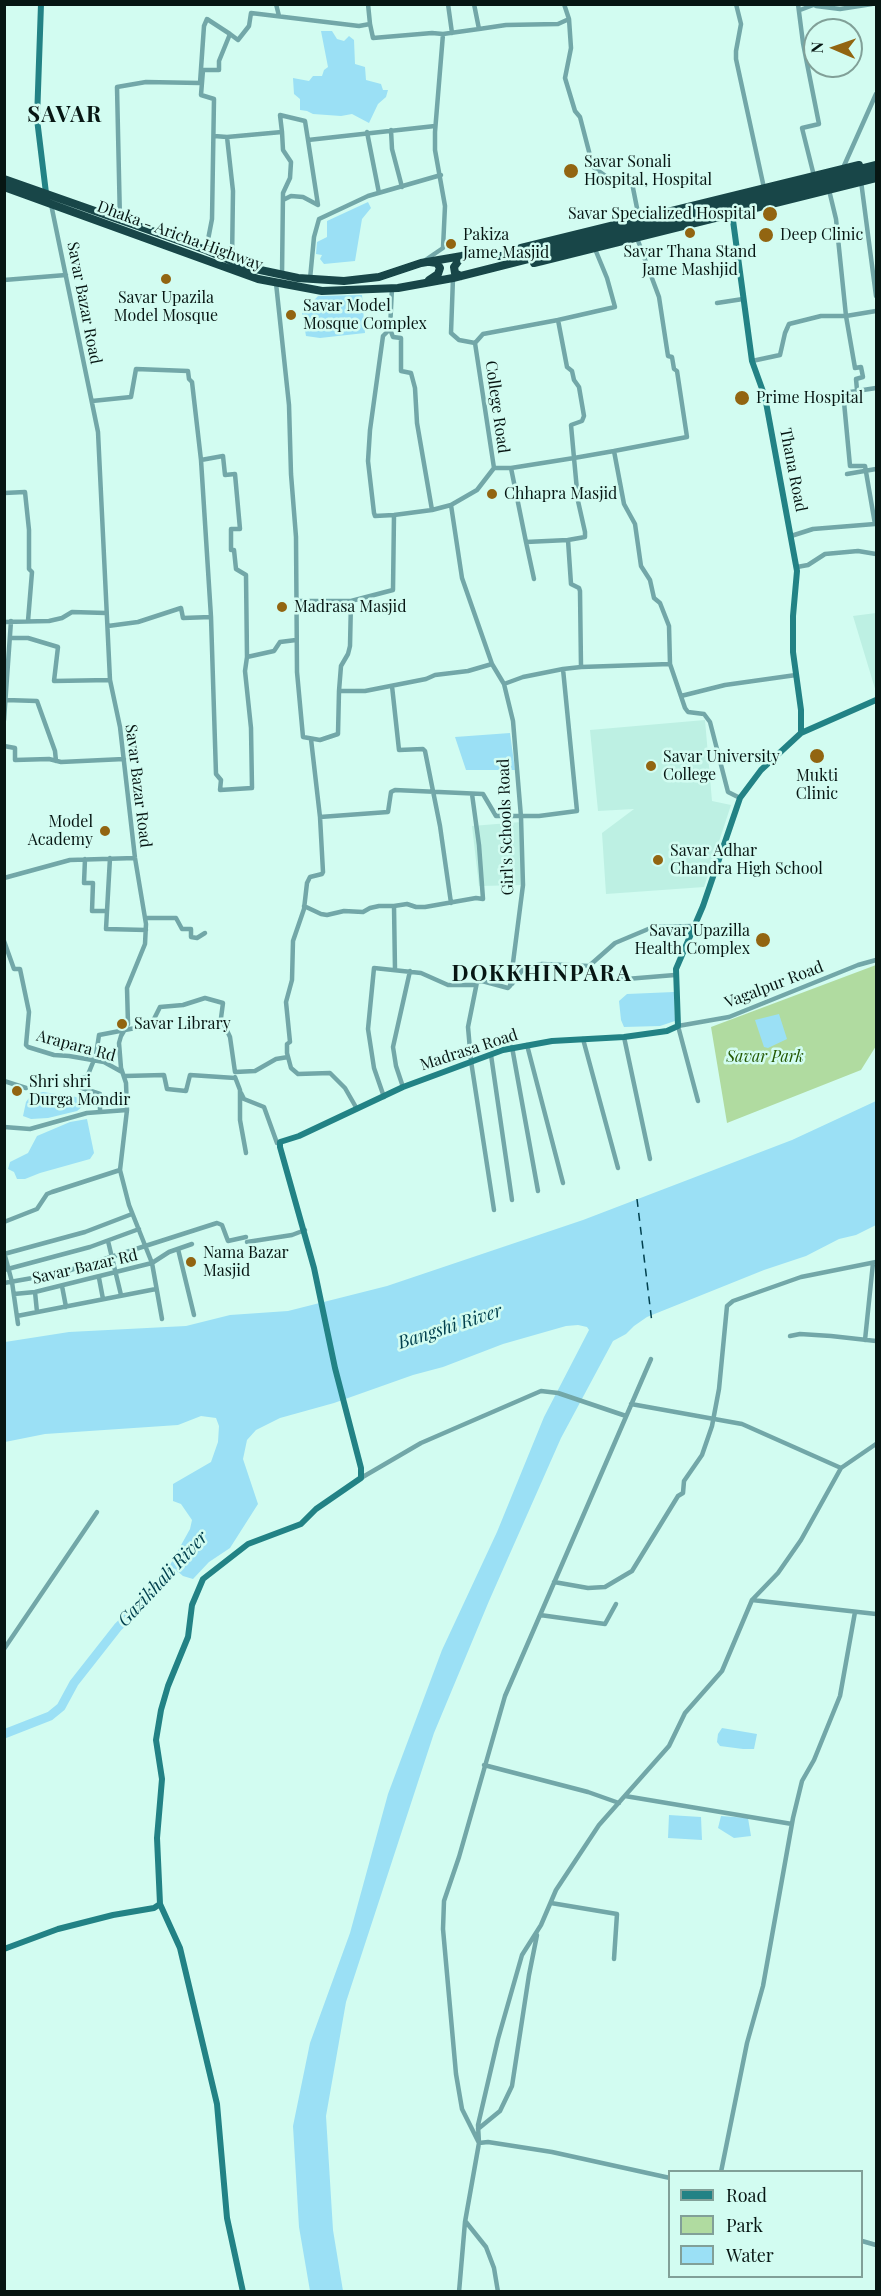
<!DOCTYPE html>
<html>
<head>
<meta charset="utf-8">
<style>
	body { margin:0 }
	#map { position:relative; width:881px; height:2296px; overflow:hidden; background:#d2fcf1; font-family:"Playfair Display",serif }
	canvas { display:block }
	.frame { position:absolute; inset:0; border:6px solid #071613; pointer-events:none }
	.legend { position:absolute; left:668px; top:2170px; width:195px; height:108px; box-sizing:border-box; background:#d2fcf1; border:2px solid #81a098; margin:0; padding:8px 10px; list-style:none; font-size:18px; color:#071613 }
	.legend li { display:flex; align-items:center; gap:12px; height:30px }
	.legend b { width:30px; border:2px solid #81a098 }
	.north { position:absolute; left:803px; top:18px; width:60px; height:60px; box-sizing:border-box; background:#d2fcf1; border:2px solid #81a098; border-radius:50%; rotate:272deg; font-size:16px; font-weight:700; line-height:24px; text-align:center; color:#071613 }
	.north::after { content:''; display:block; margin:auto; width:21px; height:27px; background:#926511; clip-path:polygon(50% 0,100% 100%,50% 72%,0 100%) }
</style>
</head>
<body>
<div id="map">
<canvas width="881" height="2296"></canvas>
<div class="frame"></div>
<ul class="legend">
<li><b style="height:8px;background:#228285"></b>Road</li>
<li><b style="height:16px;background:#b0dba0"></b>Park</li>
<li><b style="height:16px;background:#9be0f5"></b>Water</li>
</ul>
<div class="north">N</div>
</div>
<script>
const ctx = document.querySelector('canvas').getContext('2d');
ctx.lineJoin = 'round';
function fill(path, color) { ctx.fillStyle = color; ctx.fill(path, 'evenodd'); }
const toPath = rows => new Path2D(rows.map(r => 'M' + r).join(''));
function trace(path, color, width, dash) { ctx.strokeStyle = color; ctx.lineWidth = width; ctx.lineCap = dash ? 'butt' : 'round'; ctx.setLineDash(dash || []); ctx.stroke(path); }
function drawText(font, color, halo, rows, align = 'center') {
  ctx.font = font + ' "Playfair Display",serif'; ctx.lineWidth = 5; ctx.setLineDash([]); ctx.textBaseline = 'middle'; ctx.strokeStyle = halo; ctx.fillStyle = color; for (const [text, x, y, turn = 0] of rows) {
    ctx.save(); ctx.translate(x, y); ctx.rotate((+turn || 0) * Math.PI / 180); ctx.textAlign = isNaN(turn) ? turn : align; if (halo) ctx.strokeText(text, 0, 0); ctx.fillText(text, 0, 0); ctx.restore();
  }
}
fill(toPath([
	[876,613,876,692,853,616],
	[705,720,712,801,731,805,704,887,606,894,602,833,634,809,598,811,590,730],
	[521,822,523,885,479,886,472,826]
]), '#bdf0e3');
fill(toPath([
	[875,960,876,960,876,1046,861,1070,727,1123,711,1027,876,965]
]), '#b0dba0');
fill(toPath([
	[321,31,332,31,337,39,344,41,349,36,354,40,355,64,365,67,366,80,381,84,383,90,388,90,386,97,378,104,369,123,352,114,341,116,313,114,307,111,300,110,300,99,294,94,293,78,309,81,313,76,322,76,324,70,328,67],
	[368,202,371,208,362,219,355,261,324,264,320,259,322,255,316,254,317,242,327,237,327,221],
	[362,295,365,333,320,338,306,336,302,313,318,296],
	[510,733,515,770,466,770,455,737],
	[674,992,675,1021,660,1026,624,1027,621,1020,619,1001,627,994],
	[779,1014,787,1039,768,1048,764,1047,755,1020],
	[43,1092,76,1097,83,1101,83,1106,77,1111,48,1118,31,1119,23,1116,26,1102,31,1095],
	[876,1101,876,1225,856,1235,839,1239,806,1256,764,1270,647,1317,634,1326,626,1334,613,1341,561,1438,489,1601,434,1733,346,2002,326,2116,333,2230,343,2291,310,2291,299,2227,293,2126,310,2043,350,1933,388,1794,442,1650,497,1532,544,1417,589,1330,587,1327,578,1325,566,1326,503,1344,443,1367,413,1375,334,1403,280,1418,256,1430,247,1440,243,1459,258,1504,230,1548,209,1562,193,1579,183,1576,170,1565,190,1529,192,1520,181,1504,173,1501,173,1484,211,1462,218,1442,219,1426,216,1418,201,1416,178,1425,45,1434,5,1442,5,1342,69,1332,186,1326,230,1315,288,1311,387,1286,583,1220,792,1140],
	[87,1119,94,1153,90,1159,40,1173,25,1179,17,1179,14,1172,8,1169,10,1162,28,1153,37,1136,70,1122],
	[722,1728,757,1734,754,1749,743,1749,720,1746,717,1742,718,1734],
	[669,1815,701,1817,702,1840,668,1838],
	[721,1816,748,1818,751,1836,734,1838,718,1828]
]), '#9be0f5');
trace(toPath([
	[4,1734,50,1716,61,1707,74,1683,118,1627,155,1591,180,1562]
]), '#9be0f5', 9);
trace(toPath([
	[637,1199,652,1323]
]), '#02414f', 1.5, [8, 6]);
trace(toPath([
	[276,4,279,16],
	[448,4,452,33],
	[736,4,741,24,736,51,736,59,764,188],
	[798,4,803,43,819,124,802,128,814,176],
	[816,6,840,9,872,4],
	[800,10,816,4],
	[569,19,571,48,565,78,575,111,580,117,593,167,610,179,631,178,639,218],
	[370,24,373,38,432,33,443,34],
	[479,29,506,25,558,24,569,19,564,4],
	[391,130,392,149,402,187],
	[282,132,280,115,305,121,308,140,435,126],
	[367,132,379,193],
	[214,136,227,137,282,132,283,150,291,162,290,178,283,193,282,275],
	[227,137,233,191,232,261],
	[843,168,876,94],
	[861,181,876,296],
	[829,190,836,219,846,316,876,311],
	[283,200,291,196,303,197,318,205,308,140],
	[51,204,98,432,110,680,120,727,135,858,146,924,145,944,127,988,128,1024,121,1036,119,1043,121,1068,126,1083,127,1110,120,1170,129,1205,152,1263,162,1319],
	[120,221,117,87,146,82,200,83,204,26,207,19,230,34],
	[595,249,607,278,615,307,558,320,567,367,572,371,574,380,579,387,584,416,582,421,571,425,574,458,614,451,624,504,635,524,641,566,650,580,654,598,660,603,669,626,670,664],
	[206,250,212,219,214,99,201,95,203,70,219,70,219,61,230,34,238,40,249,26,251,13,359,26,370,24,368,4],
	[424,261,443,248,445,206,435,150,435,132,443,34,479,29,474,4],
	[453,278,451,333,459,340,475,343,494,468,511,468,526,542,568,540,571,584,579,588,580,591,581,667,670,664,685,708,688,712,704,714,710,722,728,792,740,798],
	[310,279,314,237,319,219,368,196,441,175],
	[4,280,66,275],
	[276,283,289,405,291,474,296,537,297,672,303,737,320,740,338,734,339,691,365,691,426,679,435,675,468,671,492,664],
	[392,288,390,329,383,336,370,430,368,461,374,513,375,516,394,515,432,510,451,505],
	[717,303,743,299],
	[390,329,393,337,401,338,401,371,411,373,415,388,417,423,432,510],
	[475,343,483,334,558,320],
	[752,361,780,355,785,333,789,324,821,316,846,316,855,368,861,367,863,377,856,379,857,390],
	[92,401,131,397,136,369,188,371,189,379,192,382,201,460,211,617,216,774,221,780,220,790,252,788,251,728,245,671,247,657,274,651,280,642,296,640],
	[614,451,687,437,677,371,674,369,672,357,668,356,659,297,637,238],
	[201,460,223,456,225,475,235,474,240,529,231,529,231,550,234,550,236,569,246,575,247,657],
	[494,468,477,490,451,505,462,578,492,664,504,684,513,721,521,817,523,885,510,986,508,988,482,981,477,982,468,1027,471,1061,494,1210],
	[511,468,574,458,578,501,585,532,585,537,568,540],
	[847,474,876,469],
	[4,493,25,492,29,530,29,569,32,572,28,621],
	[791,536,813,529,875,524,865,466,850,466,844,402,844,393,876,388],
	[526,542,534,579],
	[797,567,808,565,825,554,858,551,876,554],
	[295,601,351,601,393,590,394,515],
	[4,622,49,621,62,618,72,612,106,613],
	[108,626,138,622,181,608,183,618,211,617],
	[11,638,28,638,58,647,54,681,110,680],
	[504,684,523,677,563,669],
	[392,686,399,750,423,749,425,751,440,826,451,903],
	[339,691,341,666,348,654,350,646,351,601],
	[681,696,725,685,796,675],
	[6,700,37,701,55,751,56,761],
	[4,720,11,621],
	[311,739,320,817],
	[4,746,15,748,15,760,49,759,61,762,124,759],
	[85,859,84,883,93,883,92,911,107,911,106,929,146,930],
	[4,878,70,860,135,858],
	[304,906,321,914,327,915,344,911,363,912,370,908,379,906,394,906,395,970],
	[394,906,407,904,416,907,425,907,476,898,483,899,479,845,472,794],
	[107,911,110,858],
	[146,918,176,918,182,929,191,929,191,937,197,938,205,933],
	[4,941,14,969,20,969,29,1012,26,1045,28,1047,54,1055,69,1056,104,1062,122,1072],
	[614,980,675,975],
	[512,984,524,968,542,964,589,966,615,943,653,927,693,926],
	[624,1037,650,1159],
	[583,1039,618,1168],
	[527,1045,563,1183],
	[512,1047,538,1191],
	[491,1055,512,1200],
	[125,1076,164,1075,167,1089,186,1091,190,1075,235,1078],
	[235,1077,240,1090,240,1120,246,1153],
	[4,1081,26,1088],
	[403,1087,396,1066,393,1047,410,971],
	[241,1093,244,1099,264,1107,277,1143],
	[384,1097,374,1068,368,1029,374,968,421,973,448,985,476,985],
	[698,1101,678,1026,729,1017,858,965,876,960],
	[357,1109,345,1088,330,1073,298,1074,291,1068,287,1053,287,1044,290,1042,286,1002,292,980,293,941,304,909,307,883,310,877,322,874,323,872,320,817,388,812,391,792,395,790,483,794,496,816,539,816,577,811,563,669,581,667],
	[100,1111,100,1094,73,1085,78,1079,87,1077,96,1055,99,1035,151,1025,160,1007,183,1005,205,998,223,1003,221,1018,230,1037,235,1072,255,1071,276,1059,288,1057],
	[4,1127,30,1129,87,1113,127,1110],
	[4,1222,37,1209,47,1194,52,1192,120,1170],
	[108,1241,121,1295],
	[247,1242,292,1235,305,1230],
	[178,1249,194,1315],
	[4,1252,12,1282,18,1324],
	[4,1254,85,1232,132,1214],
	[4,1270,90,1247,139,1229],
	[99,1278,103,1299],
	[4,1283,61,1273,217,1223,222,1225,228,1241,246,1237],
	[62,1286,66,1307],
	[35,1292,37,1312],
	[14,1294,35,1292,152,1263,169,1252,192,1244],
	[17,1316,156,1289],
	[790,1336,800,1334,831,1336,876,1341],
	[865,1340,873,1263],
	[651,1359,505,1696,459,1857,444,1901,443,1929,456,2074,462,2109,479,2143,488,2142,552,2152,670,2178],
	[631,1404,742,1424,841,1468],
	[361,1478,421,1443,541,1391,558,1393,626,1416],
	[554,1582,588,1588,605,1587,632,1571,678,1496,683,1493,684,1481,702,1455,712,1426,719,1389,727,1306,733,1301,801,1277,876,1262],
	[752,1600,876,1614],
	[540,1615,605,1624,616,1604],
	[4,1649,97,1512],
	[484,1765,588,1792,619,1803],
	[625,1796,792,1824],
	[551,1903,617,1914,614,1959],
	[478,2129,500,2111,512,2086,529,1975,537,1935],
	[721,2172,747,2043,763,1986,793,1818,802,1781,814,1760,840,1696,855,1612],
	[466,2222,486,2247,494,2268,498,2292],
	[862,2241,876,2245],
	[459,2292,465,2222,479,2143,478,2125,498,2039,522,1955,541,1925,556,1890,599,1825,669,1746,685,1713,722,1671,752,1600,778,1573,801,1540,841,1468,876,1444]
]), '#72a7a8', 4.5);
trace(toPath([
	[41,4,37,119,46,193],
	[732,213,752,361,765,397,797,571,793,616,793,652,801,710,801,733],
	[4,1949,58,1929,113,1915,154,1908,160,1904],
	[243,2292,227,2218,217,2104,180,1948,160,1904,157,1838,162,1779,156,1740,161,1710,168,1686,188,1637,192,1605,203,1579,248,1544,301,1524,316,1509,361,1478,361,1468,335,1368,314,1268,280,1147,280,1142,299,1136,403,1087,503,1050,552,1041,624,1037,667,1031,678,1026,676,969,703,906,740,798,761,770,801,733,876,700]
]), '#228285', 6);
trace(toPath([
	[4,179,206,250,246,267,298,278,344,281,379,277,421,263,462,256,511,256,876,165],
	[4,187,258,279,322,291,398,288,453,278,876,171],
	[521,248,859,165],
	[534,263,876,178],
	[461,276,455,273,454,267,462,256],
	[429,280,438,274,440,268,437,263,430,262]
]), '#184648', 8);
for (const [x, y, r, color] of [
	[571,171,8,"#926511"],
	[770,214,8,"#926511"],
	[690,233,6,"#926511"],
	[766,235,8,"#926511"],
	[451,244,6,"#926511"],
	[166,279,6,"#926511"],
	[291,315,6,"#926511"],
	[742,398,8,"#926511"],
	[492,494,6,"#926511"],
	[282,607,6,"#926511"],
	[817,756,8,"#926511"],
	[651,766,6,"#926511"],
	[105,831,6,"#926511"],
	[658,860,6,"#926511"],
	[763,940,8,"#926511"],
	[122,1024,6,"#926511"],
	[17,1091,6,"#926511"],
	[191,1262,6,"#926511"]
]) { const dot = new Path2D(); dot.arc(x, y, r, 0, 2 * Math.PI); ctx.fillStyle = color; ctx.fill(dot); trace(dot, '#d2fcf1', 2); }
drawText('16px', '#071613', '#d2fcf1', [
	["Savar Sonali",584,162],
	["Hospital, Hospital",584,180],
	["Savar Specialized Hospital",756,214,"right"],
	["Pakiza",463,235],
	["Jame Masjid",463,253],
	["Deep Clinic",780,235],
	["Savar Thana Stand",690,252,"center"],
	["Jame Mashjid",690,270,"center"],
	["Savar Upazila",166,298,"center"],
	["Model Mosque",166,316,"center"],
	["Savar Model",303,306],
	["Mosque Complex",303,324],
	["Prime Hospital",756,398],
	["Chhapra Masjid",504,494],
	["Madrasa Masjid",294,607],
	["Savar University",663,757],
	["College",663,775],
	["Mukti",817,776,"center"],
	["Clinic",817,794,"center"],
	["Model",93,822,"right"],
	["Academy",93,840,"right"],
	["Savar Adhar",670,851],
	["Chandra High School",670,869],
	["Savar Upazilla",750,931,"right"],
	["Health Complex",750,949,"right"],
	["Savar Library",134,1024],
	["Shri shri",29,1082],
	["Durga Mondir",29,1100],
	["Nama Bazar",203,1253],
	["Masjid",203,1271]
], 'left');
drawText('16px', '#071613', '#d2fcf1', [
	["Dhaka - Aricha Highway",180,236,20],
	["Savar Bazar Road",84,303,79],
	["College Road",497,407,82],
	["Thana Road",793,470,79],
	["Savar Bazar Road",138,786,83],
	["Girl's Schools Road",506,827,-92],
	["Vagalpur Road",774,985,-21],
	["Arapara Rd",76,1046,15],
	["Madrasa Road",469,1050,-18],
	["Savar Bazar Rd",85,1267,-13]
]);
drawText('italic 16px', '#225700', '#d2fcf1', [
	["Savar Park",765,1057]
]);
drawText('italic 18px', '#02414f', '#d2fcf1', [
	["Bangshi River",450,1327,-18],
	["Gazikhali River",163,1579,-47]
]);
ctx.letterSpacing = '1.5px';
drawText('bold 22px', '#071613', '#d2fcf1', [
	["SAVAR",65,115],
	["DOKKHINPARA",542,974]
]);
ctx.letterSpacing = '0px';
</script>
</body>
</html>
